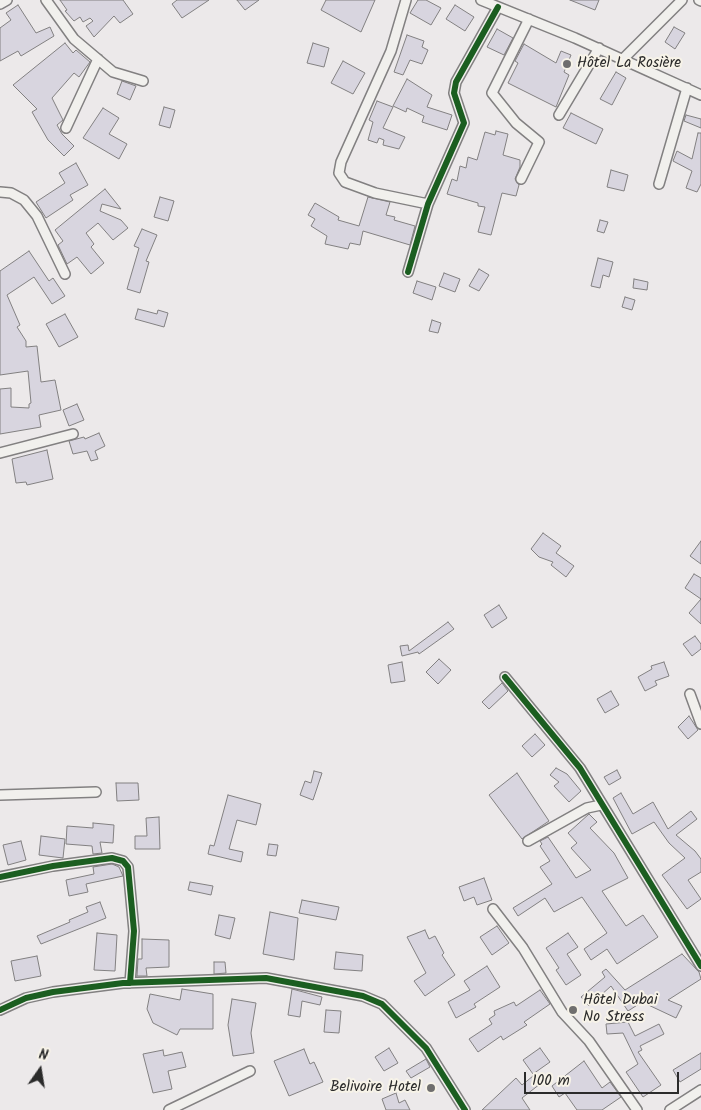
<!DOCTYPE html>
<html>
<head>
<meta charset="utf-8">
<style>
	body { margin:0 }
	#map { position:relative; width:701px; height:1110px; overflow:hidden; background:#ece9ea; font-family:Kalam,sans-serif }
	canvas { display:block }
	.north { position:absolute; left:15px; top:1045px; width:50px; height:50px; -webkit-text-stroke:4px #f7f3e8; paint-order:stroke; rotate:13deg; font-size:14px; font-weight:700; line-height:20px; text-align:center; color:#2b2b2b }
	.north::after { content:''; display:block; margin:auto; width:18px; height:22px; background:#2b2b2b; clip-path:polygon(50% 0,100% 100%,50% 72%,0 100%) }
	.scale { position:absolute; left:524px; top:1072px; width:155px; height:22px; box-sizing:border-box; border:2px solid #2b2b2b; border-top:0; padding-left:6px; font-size:15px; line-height:18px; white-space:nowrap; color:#2b2b2b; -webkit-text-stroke:4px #f7f3e8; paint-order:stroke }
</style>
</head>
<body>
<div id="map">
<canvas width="701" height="1110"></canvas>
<div class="north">N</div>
<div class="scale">100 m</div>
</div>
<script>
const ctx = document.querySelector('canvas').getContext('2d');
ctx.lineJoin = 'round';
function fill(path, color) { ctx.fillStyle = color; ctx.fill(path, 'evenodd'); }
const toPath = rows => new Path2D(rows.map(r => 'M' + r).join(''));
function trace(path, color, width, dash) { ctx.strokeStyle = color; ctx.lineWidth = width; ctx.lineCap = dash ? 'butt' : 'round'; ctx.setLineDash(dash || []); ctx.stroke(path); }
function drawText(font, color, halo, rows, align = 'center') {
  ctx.font = font + ' Kalam,sans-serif'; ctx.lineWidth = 4; ctx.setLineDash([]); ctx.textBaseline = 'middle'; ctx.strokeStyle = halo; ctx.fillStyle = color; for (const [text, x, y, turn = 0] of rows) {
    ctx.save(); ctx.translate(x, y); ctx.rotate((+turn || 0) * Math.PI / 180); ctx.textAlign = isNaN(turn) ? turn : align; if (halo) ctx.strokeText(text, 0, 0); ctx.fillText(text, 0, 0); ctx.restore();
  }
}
const building = toPath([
	[60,0,123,0,133,14,120,23,114,16,94,37,86,26,93,21,90,18,83,22,80,17,74,21,65,11,67,10,60,0],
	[177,0,209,0,182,18,172,4,177,0],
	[237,0,259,0,245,10,237,0],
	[326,0,375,0,361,32,321,10,326,0],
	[418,0,426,0,441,8,431,25,410,13,418,0],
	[570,0,599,0,595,10,570,0],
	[18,5,36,33,50,27,54,36,21,56,18,51,0,61,0,28,11,20,6,13,18,5],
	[455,5,474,17,465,31,446,19,455,5],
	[674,27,685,33,675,49,665,42,674,27],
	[497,29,513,38,504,55,487,47,497,29],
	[407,35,424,41,422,47,428,50,422,64,410,60,403,75,394,72,407,35],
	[65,43,73,53,76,50,90,62,79,77,74,73,52,98,63,120,57,125,62,134,74,146,64,156,48,140,32,112,37,109,13,85,65,43],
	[313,43,329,48,324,67,307,63,313,43],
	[524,44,556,63,561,51,571,55,564,72,569,75,556,107,508,83,518,63,515,61,524,44],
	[343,61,365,73,353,94,331,83,343,61],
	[616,72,626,78,612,105,600,99,616,72],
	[407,79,432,95,427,107,452,115,447,130,422,122,424,116,407,108,406,112,393,106,407,79],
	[122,81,136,86,130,100,117,94,122,81],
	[377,101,393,107,383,128,405,137,399,149,383,145,384,140,379,138,377,143,368,140,373,122,369,120,377,101],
	[164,107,175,110,170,128,159,125,164,107],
	[103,108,119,118,109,134,127,144,119,159,83,138,103,108],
	[571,113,603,129,596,144,563,128,571,113],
	[686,115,701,119,701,128,684,121,686,115],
	[496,131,508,134,503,155,520,160,520,167,515,179,519,185,516,196,502,193,491,235,478,232,485,207,478,206,478,203,447,194,452,179,457,181,460,166,466,168,468,157,477,160,485,132,495,135,496,131],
	[698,133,701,133,701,184,697,192,686,188,692,171,673,161,677,151,692,159,698,133],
	[76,163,88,185,70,195,73,200,46,218,36,202,65,183,59,173,76,163],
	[611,170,628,175,624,191,607,187,611,170],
	[105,189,121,209,102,204,100,211,121,220,128,228,113,240,98,223,86,233,94,244,91,247,104,263,91,274,77,257,67,264,58,245,63,241,55,230,105,189],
	[160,197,174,201,168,221,154,217,160,197],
	[368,197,390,202,386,215,395,217,394,220,415,226,410,245,363,231,360,245,350,243,348,249,325,244,327,236,311,226,315,219,308,215,315,203,339,217,338,220,359,226,368,197],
	[600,220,608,222,604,233,597,231,600,220],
	[142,229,157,235,146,261,149,262,140,293,127,289,139,248,134,246,142,229],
	[29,251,49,281,53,278,65,296,52,304,34,277,7,295,20,325,17,327,26,341,26,347,37,346,41,382,55,380,61,410,39,415,41,427,0,434,0,389,11,388,11,407,29,408,29,404,31,403,28,371,0,375,0,271,29,251],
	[598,258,613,262,609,277,603,275,600,288,591,286,598,258],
	[479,269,489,275,479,291,469,286,479,269],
	[444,273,460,279,455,292,439,286,444,273],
	[634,279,648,282,647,290,633,288,634,279],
	[417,281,436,287,432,300,413,293,417,281],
	[625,297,635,300,632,310,622,307,625,297],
	[138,309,157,314,158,310,168,313,164,327,135,319,138,309],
	[65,314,78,337,59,347,46,324,65,314],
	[432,320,441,323,438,333,429,331,432,320],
	[77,404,84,420,69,426,63,410,77,404],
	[99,433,105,446,95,451,98,459,91,461,87,451,73,454,69,441,84,437,85,439,99,433],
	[47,450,53,479,27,485,26,482,16,483,12,459,47,450],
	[543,533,561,546,556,553,574,566,566,577,551,565,553,562,539,557,531,549,543,533],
	[701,541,701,564,690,556,701,541],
	[694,574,701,578,701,599,685,588,694,574],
	[701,599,701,624,689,613,701,599],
	[499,605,507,618,492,628,484,615,499,605],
	[448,622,454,629,419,654,418,652,402,656,400,646,408,645,409,651,448,622],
	[695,636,701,644,701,649,692,656,683,644,695,636],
	[439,659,451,670,438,684,426,672,439,659],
	[402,662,405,681,391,683,388,665,402,662],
	[664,662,669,676,655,681,657,685,645,691,638,677,652,669,651,666,664,662],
	[502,683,508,691,489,709,482,702,502,683],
	[611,691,619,705,605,713,597,699,611,691],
	[689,716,698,730,688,739,678,727,689,716],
	[535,734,545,745,532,757,522,746,535,734],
	[556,768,567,774,581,791,569,802,554,786,559,782,550,775,556,768],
	[617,770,621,778,609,785,604,777,617,770],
	[314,771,322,773,313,800,300,795,305,781,311,783,314,771],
	[517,773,549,821,522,839,489,795,517,773],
	[116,783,138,783,139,800,117,801,116,783],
	[621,793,633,814,653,802,668,829,691,811,697,819,676,835,695,851,701,859,701,872,688,880,701,899,687,909,662,875,685,858,669,843,654,822,632,834,613,798,621,793],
	[228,795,261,804,256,825,237,820,229,849,243,852,241,862,208,854,210,845,214,846,228,795],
	[589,814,597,822,590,828,614,853,628,878,602,891,626,926,643,915,658,937,617,964,607,949,591,960,584,949,607,933,582,897,554,912,545,898,518,916,513,908,552,884,540,867,550,861,540,846,542,844,540,841,548,837,576,878,591,870,571,848,577,843,568,833,589,814],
	[159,817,160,849,135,849,135,836,147,836,146,818,159,817],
	[93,823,114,825,113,843,100,842,102,853,93,854,92,846,66,844,67,826,93,828,93,823],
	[41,836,65,839,63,858,39,855,41,836],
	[21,841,26,860,8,865,3,845,21,841],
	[269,844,278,845,276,856,267,855,269,844],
	[112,864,119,867,123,876,86,884,88,892,69,896,66,880,94,874,93,867,112,864],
	[484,878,492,900,477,905,474,897,464,901,459,887,484,878],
	[190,882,213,886,211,895,188,890,190,882],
	[302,900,339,907,336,920,299,913,302,900],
	[100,902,106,918,41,944,37,936,70,922,69,920,88,912,86,907,100,902],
	[270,912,298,918,294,960,263,954,270,912],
	[219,915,235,918,230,939,215,935,219,915],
	[497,926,509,943,492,955,480,937,497,926],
	[425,930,429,939,435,936,444,953,442,955,455,975,425,996,414,981,426,973,407,937,425,930],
	[97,933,117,935,115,971,94,970,97,933],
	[568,933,578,947,567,954,581,975,566,985,556,970,559,968,546,948,568,933],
	[142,939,169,940,169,967,146,968,147,976,137,976,138,959,142,959,142,939],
	[336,952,363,955,362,971,334,969,336,952],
	[682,954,699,972,701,979,668,1000,682,1006,676,1018,642,1002,628,1011,611,986,589,1006,581,997,605,977,602,972,606,969,625,990,682,954],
	[37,956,41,976,15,981,11,961,37,956],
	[214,962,225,962,226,973,214,974,214,962],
	[487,966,500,987,474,1004,476,1007,456,1018,448,1002,470,990,464,981,487,966],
	[182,989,213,994,213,1029,180,1029,177,1035,153,1023,147,1009,150,994,180,1000,182,989],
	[292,989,322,997,320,1005,302,1001,300,1017,288,1015,292,989],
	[540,990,550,1004,524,1022,527,1025,503,1040,501,1036,478,1052,469,1039,492,1024,489,1019,495,1015,494,1011,514,1002,516,1006,540,990],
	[232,999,256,1003,251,1033,254,1053,233,1056,228,1025,232,999],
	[326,1010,341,1011,339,1033,324,1032,326,1010],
	[628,1022,635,1036,659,1024,664,1034,640,1046,642,1050,638,1052,661,1085,643,1097,626,1072,638,1064,623,1033,607,1034,606,1024,628,1022],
	[389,1048,398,1063,384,1071,375,1057,389,1048],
	[540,1048,550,1062,533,1074,523,1060,540,1048],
	[304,1049,310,1064,314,1062,323,1082,289,1096,274,1061,304,1049],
	[163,1050,164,1056,182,1052,186,1067,168,1071,172,1089,153,1093,143,1054,163,1050],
	[701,1053,701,1069,680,1082,673,1070,701,1053],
	[426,1059,430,1067,411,1078,406,1071,426,1059],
	[584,1061,602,1088,610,1082,621,1097,602,1110,577,1110,565,1093,559,1097,552,1086,584,1061],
	[533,1076,540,1084,522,1098,530,1110,482,1110,516,1078,522,1085,533,1076],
	[396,1093,399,1103,405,1100,410,1110,386,1110,382,1099,396,1093]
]);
fill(building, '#d8d5df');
trace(building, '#828081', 1);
const street = toPath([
	[46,0,74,39,113,72,143,81],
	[406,0,391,51,341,162,339,173,345,182,375,193,428,204],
	[481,0,575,38,701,95],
	[699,0,701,1],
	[0,4,7,0],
	[623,59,682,0],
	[559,115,599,48],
	[66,128,98,59],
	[521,179,539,142,516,123,492,93,529,19],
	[659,184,687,88],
	[0,192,11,193,24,200,37,216,65,274],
	[408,272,428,204,464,123,454,93,456,82,498,7],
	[0,453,73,434],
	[505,677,580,768,701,966],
	[690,694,701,724],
	[0,795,96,792],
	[528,841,587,808,601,805],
	[0,877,53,866,112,858,123,861,128,867,134,931,130,983],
	[493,909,523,948,562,1012,589,1041,637,1110],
	[0,1010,26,998,53,992,123,983,266,978,363,996,382,1004,426,1048,465,1110],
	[169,1110,250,1071],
	[670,1110,701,1090]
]);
trace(street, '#828081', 12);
trace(street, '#f1f0ed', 9);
trace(toPath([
	[408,272,428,204,464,123,454,93,456,82,498,7],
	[505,677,580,768,701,966],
	[0,877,53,866,112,858,123,861,128,867,134,931,130,983],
	[0,1010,26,998,53,992,123,983,266,978,363,996,382,1004,426,1048,465,1110]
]), '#1b5e20', 6);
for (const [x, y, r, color] of [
	[567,64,5,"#6f6e6e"],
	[573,1010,5,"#6f6e6e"],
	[431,1088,5,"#6f6e6e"]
]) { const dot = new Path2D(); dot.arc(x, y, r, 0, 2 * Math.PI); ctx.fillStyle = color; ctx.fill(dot); trace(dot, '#f7f3e8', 2); }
drawText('15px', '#2b2b2b', '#f7f3e8', [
	["Hôtel La Rosière",577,64],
	["Hôtel Dubai",583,1001],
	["No Stress",583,1018],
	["Belivoire Hotel",421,1088,"right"]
], 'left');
</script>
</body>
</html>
